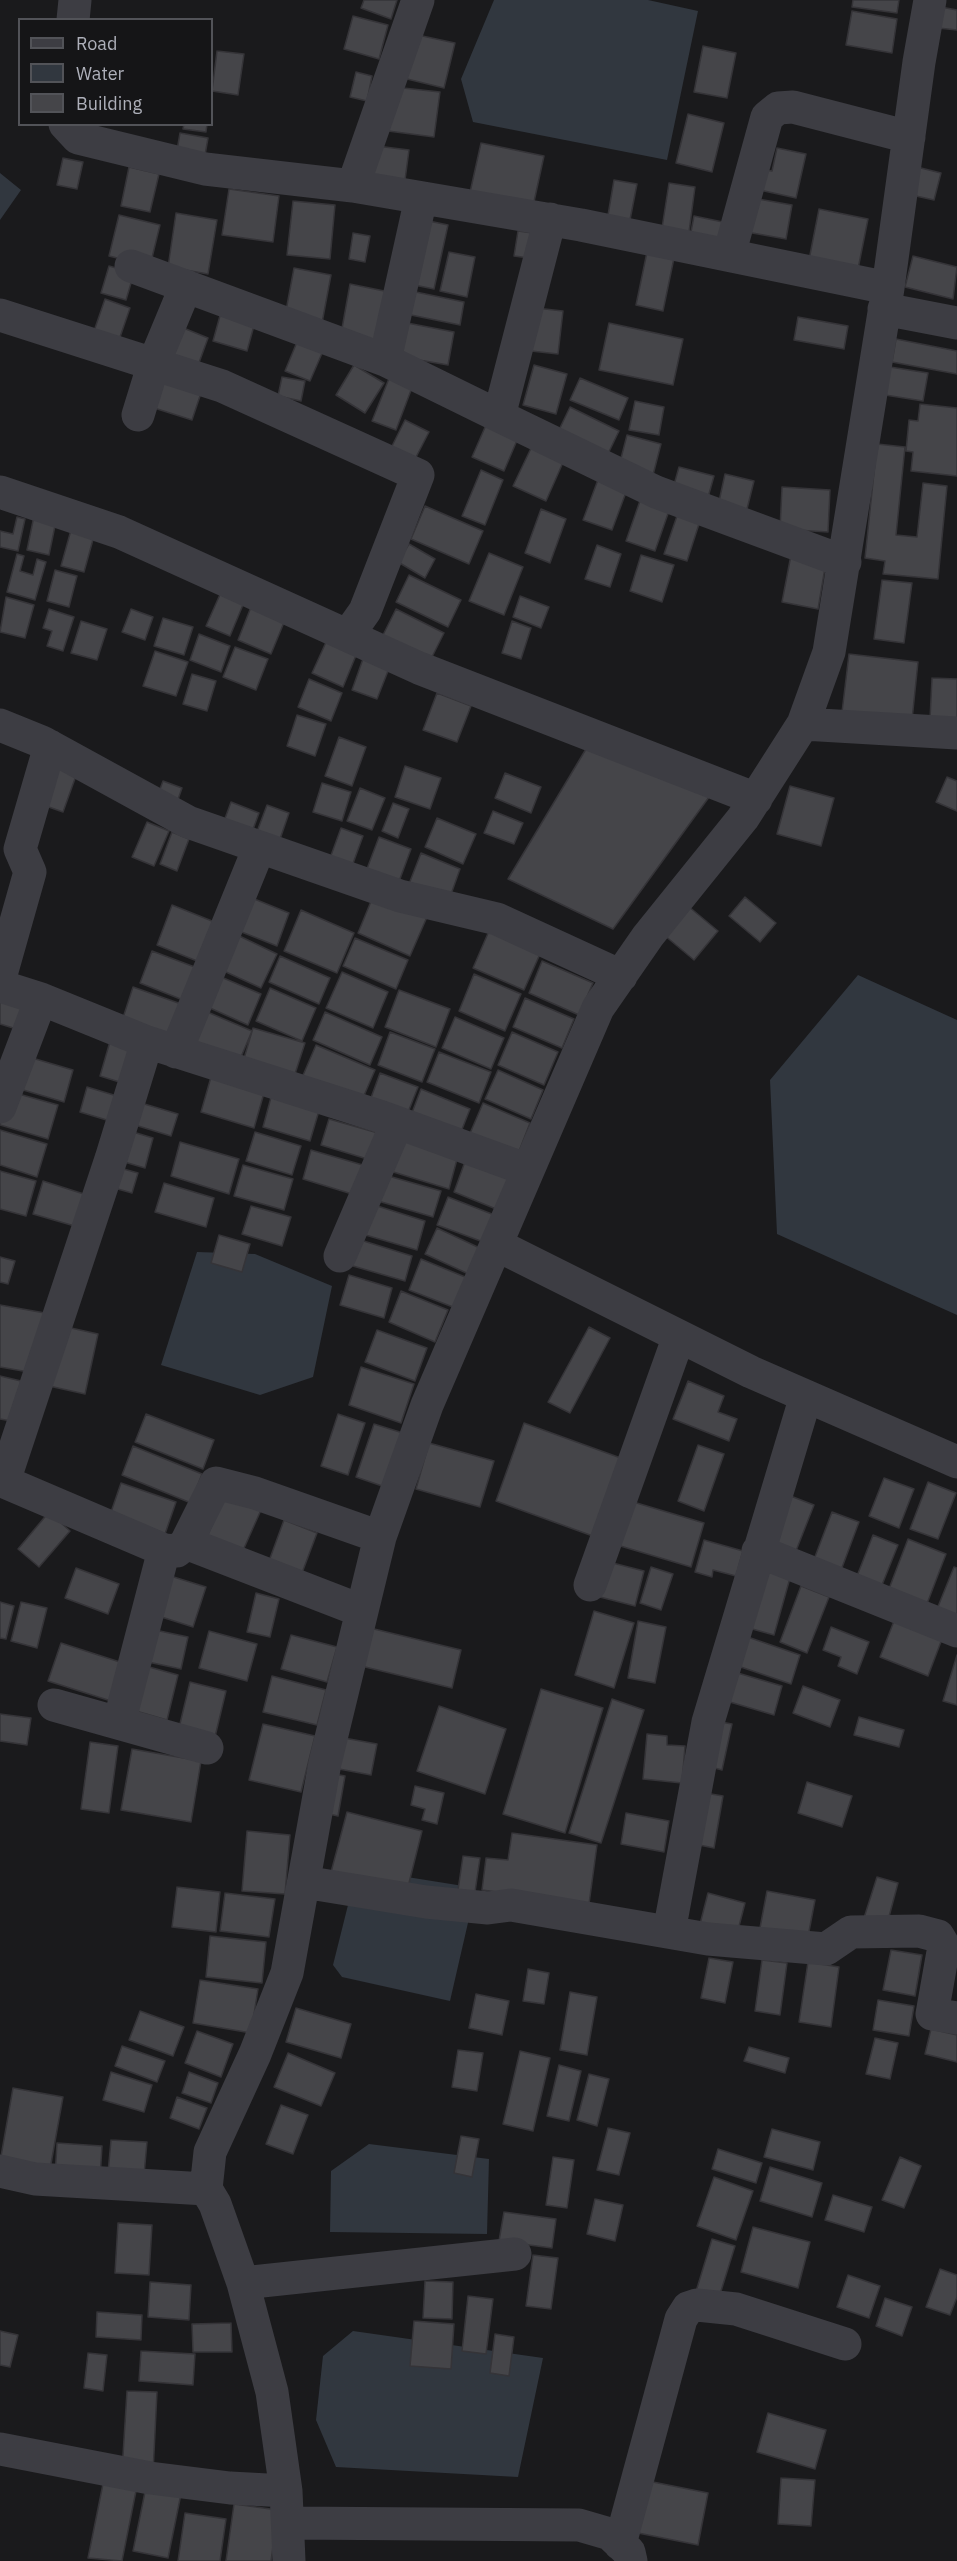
<!DOCTYPE html>
<html>
<head>
<meta charset="utf-8">
<style>
	body { margin:0 }
	#map { position:relative; width:957px; height:2561px; overflow:hidden; background:#1a1a1c; font-family:"IBM Plex Sans",sans-serif }
	canvas { display:block }
	.legend { position:absolute; left:18px; top:18px; width:195px; height:108px; box-sizing:border-box; background:#151517; border:2px solid #525358; margin:0; padding:8px 10px; list-style:none; font-size:18px; color:#aeb0ba }
	.legend li { display:flex; align-items:center; gap:12px; height:30px }
	.legend b { width:30px; border:2px solid #525358 }
</style>
</head>
<body>
<div id="map">
<canvas width="957" height="2561"></canvas>
<ul class="legend">
<li><b style="height:8px;background:#3d3d43"></b>Road</li>
<li><b style="height:16px;background:#31373f"></b>Water</li>
<li><b style="height:16px;background:#454549"></b>Building</li>
</ul>
</div>
<script>
const ctx = document.querySelector('canvas').getContext('2d');
ctx.lineJoin = 'round';
function fill(path, color) { ctx.fillStyle = color; ctx.fill(path, 'evenodd'); }
const toPath = rows => new Path2D(rows.map(r => 'M' + r).join(''));
function trace(path, color, width, dash) { ctx.strokeStyle = color; ctx.lineWidth = width; ctx.lineCap = dash ? 'butt' : 'round'; ctx.setLineDash(dash || []); ctx.stroke(path); }
fill(toPath([
	[494,0,648,0,698,11,667,160,473,122,461,79],
	[0,173,21,190,0,220],
	[858,975,957,1020,957,1315,777,1234,770,1080],
	[197,1252,255,1254,332,1286,313,1377,260,1395,161,1365],
	[357,1869,476,1888,450,2001,342,1977,333,1965],
	[369,2144,489,2159,487,2234,330,2232,331,2171],
	[353,2331,543,2358,518,2477,336,2467,316,2420,323,2356]
]), '#31373f');
const building = toPath([
	[364,0,397,0,391,19,361,8,364,0],
	[853,0,899,0,897,13,852,7,853,0],
	[941,7,957,10,957,30,938,28,941,7],
	[852,11,897,19,892,53,846,45,852,11],
	[353,16,388,25,379,59,344,49,353,16],
	[413,34,455,43,444,88,403,78,413,34],
	[703,46,736,53,727,98,694,92,703,46],
	[217,51,244,54,238,95,212,91,217,51],
	[356,72,372,76,367,101,350,97,356,72],
	[394,87,440,92,434,137,388,131,394,87],
	[688,114,724,123,712,172,676,163,688,114],
	[184,124,207,124,206,132,183,129,184,124],
	[180,133,208,138,204,161,176,156,180,133],
	[481,143,544,156,532,211,469,197,481,143],
	[377,146,409,150,405,180,373,176,377,146],
	[777,148,806,154,796,198,755,189,759,169,772,171,777,148],
	[63,158,83,162,77,189,57,185,63,158],
	[913,166,941,173,934,200,907,194,913,166],
	[129,167,159,174,150,212,121,206,129,167],
	[614,180,637,184,629,225,607,221,614,180],
	[669,183,695,187,689,232,662,228,669,183],
	[229,189,279,196,273,242,222,235,229,189],
	[747,197,792,205,786,239,741,231,747,197],
	[293,201,335,205,330,259,287,255,293,201],
	[819,209,868,219,857,274,808,265,819,209],
	[176,213,217,220,208,274,168,267,176,213],
	[119,215,160,225,150,266,109,256,119,215],
	[694,216,723,222,719,242,690,237,694,216],
	[429,221,448,225,434,289,414,285,429,221],
	[518,231,533,233,529,258,514,256,518,231],
	[353,233,370,236,365,262,349,259,353,233],
	[449,252,475,257,467,297,440,291,449,252],
	[647,252,674,258,663,311,636,305,647,252],
	[913,256,957,267,953,299,905,287,913,256],
	[109,266,134,273,126,300,101,293,109,266],
	[294,268,331,275,322,323,285,316,294,268],
	[350,284,394,293,384,342,341,334,350,284],
	[411,291,464,302,460,325,406,314,411,291],
	[105,299,130,308,118,343,93,334,105,299],
	[536,308,563,311,558,354,531,351,536,308],
	[221,312,255,322,247,351,213,341,221,312],
	[798,317,848,326,844,349,794,340,798,317],
	[402,322,454,332,448,365,396,356,402,322],
	[609,323,683,339,673,385,599,370,609,323],
	[181,327,208,338,196,371,169,360,181,327],
	[896,339,957,351,957,374,892,362,896,339],
	[297,342,323,351,310,381,285,371,297,342],
	[354,365,384,383,365,413,336,395,354,365],
	[534,365,567,374,556,414,523,405,534,365],
	[890,367,928,373,923,401,885,395,890,367],
	[162,374,203,387,192,420,151,407,162,374],
	[390,376,413,385,396,430,372,421,390,376],
	[282,377,305,381,301,401,278,396,282,377],
	[580,378,628,398,619,420,570,400,580,378],
	[635,401,664,407,659,435,629,430,635,401],
	[920,404,957,408,957,476,911,471,913,452,906,451,909,420,918,421,920,404],
	[570,407,619,431,606,458,557,434,570,407],
	[405,420,429,432,413,463,390,450,405,420],
	[486,425,518,438,504,471,472,457,486,425],
	[627,435,661,444,653,475,619,466,627,435],
	[533,444,565,458,546,501,513,486,533,444],
	[877,444,905,447,896,535,917,537,923,483,947,486,938,579,883,574,885,561,865,558,877,444],
	[679,467,714,476,707,501,672,492,679,467],
	[481,470,503,480,485,525,462,516,481,470],
	[725,474,754,481,746,513,718,506,725,474],
	[599,477,628,487,612,530,583,520,599,477],
	[782,487,830,490,828,532,780,529,782,487],
	[642,495,671,505,655,551,626,541,642,495],
	[425,506,483,531,469,564,411,539,425,506],
	[541,509,566,519,550,563,525,553,541,509],
	[678,513,700,521,687,561,664,554,678,513],
	[34,516,56,521,49,555,27,550,34,516],
	[17,517,25,519,18,551,0,547,0,531,13,534,17,517],
	[71,530,94,536,84,572,61,566,71,530],
	[409,544,435,559,425,578,398,562,409,544],
	[597,545,621,554,610,587,585,579,597,545],
	[489,553,523,567,504,615,469,601,489,553],
	[17,554,24,556,20,571,33,575,37,559,46,562,35,600,7,592,17,554],
	[641,555,674,565,662,602,630,591,641,555],
	[791,555,826,562,818,609,782,602,791,555],
	[55,570,77,576,69,607,47,601,55,570],
	[409,575,461,600,448,627,396,602,409,575],
	[882,580,912,583,904,643,874,639,882,580],
	[222,590,245,600,230,636,206,626,222,590],
	[520,596,549,607,541,628,513,617,520,596],
	[6,597,34,605,25,638,0,632,6,597],
	[251,607,285,620,271,654,238,640,251,607],
	[49,609,74,617,63,651,47,646,52,631,43,628,49,609],
	[131,609,153,617,145,640,122,632,131,609],
	[396,609,444,633,428,665,380,641,396,609],
	[163,618,193,627,184,655,154,646,163,618],
	[81,621,107,629,97,660,71,653,81,621],
	[512,621,531,628,521,659,502,653,512,621],
	[199,634,230,646,221,672,190,660,199,634],
	[327,640,357,653,343,687,312,673,327,640],
	[235,647,268,659,256,690,223,677,235,647],
	[155,651,188,662,176,696,143,686,155,651],
	[849,654,918,662,912,720,842,712,849,654],
	[364,656,390,666,377,699,352,690,364,656],
	[192,674,216,681,207,711,183,704,192,674],
	[932,678,957,679,957,721,930,719,932,678],
	[309,679,342,693,331,721,298,707,309,679],
	[437,693,471,706,457,742,423,730,437,693],
	[297,715,326,724,315,756,287,746,297,715],
	[339,737,366,747,352,786,325,776,339,737],
	[589,744,712,793,613,929,508,879,589,744],
	[57,766,77,773,63,812,43,805,57,766],
	[405,766,441,778,430,809,395,797,405,766],
	[505,773,541,787,531,813,495,798,505,773],
	[947,777,957,781,957,811,936,802,947,777],
	[163,781,182,788,175,808,156,800,163,781],
	[322,783,351,792,342,821,313,812,322,783],
	[790,786,834,798,821,846,777,834,790,786],
	[360,788,385,798,372,830,347,821,360,788],
	[231,802,259,813,251,835,223,824,231,802],
	[393,803,409,809,398,838,382,831,393,803],
	[267,805,289,813,278,845,255,837,267,805],
	[493,811,523,823,514,844,484,833,493,811],
	[437,818,476,834,463,864,425,847,437,818],
	[147,822,169,831,154,866,132,857,147,822],
	[341,828,363,836,351,869,329,861,341,828],
	[172,832,189,839,177,871,160,864,172,832],
	[379,837,411,849,397,887,365,874,379,837],
	[421,853,460,869,449,900,409,884,421,853],
	[242,894,289,913,277,946,229,927,242,894],
	[374,894,427,917,410,956,358,933,374,894],
	[745,897,776,923,760,942,729,916,745,897],
	[172,905,217,923,202,963,157,945,172,905],
	[688,906,718,931,694,960,664,935,688,906],
	[301,910,354,933,337,973,284,951,301,910],
	[489,931,540,954,524,990,473,968,489,931],
	[231,932,277,954,261,988,215,967,231,932],
	[355,938,408,960,396,989,343,966,355,938],
	[152,951,200,969,188,1002,140,983,152,951],
	[280,956,330,978,319,1004,269,982,280,956],
	[542,961,593,983,579,1015,529,993,542,961],
	[342,972,388,992,373,1028,326,1008,342,972],
	[214,974,261,994,248,1025,201,1004,214,974],
	[474,974,521,994,505,1031,459,1011,474,974],
	[133,987,184,1005,172,1042,121,1024,133,987],
	[270,988,316,1008,302,1041,256,1021,270,988],
	[399,990,450,1009,436,1047,385,1027,399,990],
	[0,995,34,1005,26,1032,0,1024,0,995],
	[525,998,574,1019,562,1048,513,1027,525,998],
	[198,1008,252,1031,238,1064,185,1042,198,1008],
	[325,1012,382,1037,370,1065,313,1040,325,1012],
	[455,1017,504,1038,491,1069,442,1048,455,1017],
	[253,1028,305,1043,294,1077,243,1062,253,1028],
	[390,1032,435,1049,422,1082,378,1065,390,1032],
	[512,1032,558,1052,544,1085,498,1065,512,1032],
	[111,1038,141,1047,129,1085,100,1076,111,1038],
	[316,1045,375,1070,360,1105,301,1080,316,1045],
	[439,1052,491,1072,479,1103,427,1082,439,1052],
	[22,1055,73,1070,64,1102,13,1087,22,1055],
	[213,1070,266,1086,254,1128,201,1112,213,1070],
	[498,1070,543,1090,531,1119,485,1099,498,1070],
	[380,1073,418,1087,405,1120,368,1106,380,1073],
	[87,1087,127,1099,120,1124,80,1112,87,1087],
	[421,1089,470,1109,459,1137,410,1118,421,1089],
	[273,1090,321,1104,310,1141,263,1127,273,1090],
	[8,1091,58,1105,48,1139,0,1125,8,1091],
	[131,1100,178,1114,171,1136,125,1122,131,1100],
	[483,1103,530,1123,516,1159,468,1138,483,1103],
	[329,1119,385,1135,377,1162,321,1145,329,1119],
	[123,1129,153,1138,145,1168,114,1159,123,1129],
	[0,1130,47,1144,37,1177,0,1165,0,1130],
	[255,1132,301,1146,292,1175,246,1161,255,1132],
	[400,1134,459,1152,449,1189,390,1171,400,1134],
	[180,1142,239,1159,229,1194,171,1176,180,1142],
	[311,1150,373,1168,365,1198,303,1179,311,1150],
	[467,1156,515,1174,501,1211,454,1192,467,1156],
	[243,1165,293,1179,284,1210,234,1196,243,1165],
	[113,1166,138,1173,132,1193,107,1186,113,1166],
	[0,1171,36,1181,26,1216,0,1209,0,1171],
	[385,1175,441,1191,433,1217,378,1201,385,1175],
	[43,1181,87,1195,78,1227,33,1214,43,1181],
	[164,1183,214,1198,206,1227,155,1212,164,1183],
	[448,1197,497,1216,486,1243,437,1225,448,1197],
	[371,1204,425,1221,417,1250,362,1234,371,1204],
	[251,1206,291,1217,282,1246,242,1234,251,1206],
	[437,1228,484,1250,473,1276,425,1254,437,1228],
	[219,1235,250,1244,242,1272,211,1263,219,1235],
	[354,1238,412,1256,405,1281,346,1264,354,1238],
	[0,1257,15,1261,8,1284,0,1282,0,1257],
	[421,1259,470,1279,458,1309,409,1290,421,1259],
	[349,1275,392,1288,384,1318,340,1305,349,1275],
	[401,1291,448,1310,435,1342,389,1322,401,1291],
	[0,1305,45,1313,34,1373,0,1367,0,1305],
	[62,1326,98,1334,85,1394,49,1386,62,1326],
	[589,1327,610,1338,570,1413,548,1402,589,1327],
	[377,1330,427,1348,415,1381,365,1362,377,1330],
	[361,1367,414,1384,401,1423,349,1405,361,1367],
	[0,1376,21,1381,11,1421,0,1419,0,1376],
	[688,1381,724,1396,718,1412,737,1419,729,1441,673,1419,688,1381],
	[146,1414,214,1440,203,1469,135,1442,146,1414],
	[338,1414,365,1423,348,1475,321,1466,338,1414],
	[524,1423,629,1461,601,1539,496,1501,524,1423],
	[374,1424,403,1433,385,1487,356,1477,374,1424],
	[429,1443,494,1461,480,1507,416,1489,429,1443],
	[698,1445,724,1454,704,1511,678,1501,698,1445],
	[133,1446,202,1474,191,1503,122,1475,133,1446],
	[884,1478,914,1489,899,1528,869,1516,884,1478],
	[928,1482,956,1493,938,1539,910,1529,928,1482],
	[121,1483,176,1502,165,1534,110,1515,121,1483],
	[225,1495,261,1510,241,1555,206,1539,225,1495],
	[788,1495,814,1505,794,1556,769,1546,788,1495],
	[630,1501,704,1523,691,1567,617,1545,630,1501],
	[49,1512,70,1531,39,1567,18,1549,49,1512],
	[832,1512,859,1522,840,1573,813,1562,832,1512],
	[284,1520,317,1533,302,1573,269,1561,284,1520],
	[873,1535,898,1545,882,1585,857,1576,873,1535],
	[908,1539,946,1554,925,1609,887,1594,908,1539],
	[704,1540,743,1551,736,1576,713,1570,712,1577,695,1572,704,1540],
	[605,1561,644,1571,635,1606,596,1596,605,1561],
	[651,1567,673,1574,661,1610,640,1603,651,1567],
	[954,1567,957,1568,957,1622,935,1614,954,1567],
	[76,1568,119,1584,108,1614,65,1598,76,1568],
	[761,1570,790,1578,774,1635,745,1627,761,1570],
	[164,1574,206,1587,193,1627,152,1614,164,1574],
	[801,1586,829,1597,807,1653,780,1642,801,1586],
	[256,1593,279,1599,270,1637,247,1632,256,1593],
	[0,1602,14,1606,6,1639,0,1638,0,1602],
	[21,1602,47,1608,37,1648,11,1641,21,1602],
	[594,1611,634,1623,614,1688,575,1675,594,1611],
	[638,1621,666,1627,655,1683,628,1678,638,1621],
	[894,1621,942,1639,928,1676,880,1657,894,1621],
	[831,1627,869,1642,857,1674,838,1666,841,1657,823,1650,831,1627],
	[370,1628,461,1650,452,1688,361,1666,370,1628],
	[155,1630,188,1637,181,1669,148,1662,155,1630],
	[209,1631,257,1644,247,1681,199,1668,209,1631],
	[739,1634,800,1655,791,1684,729,1663,739,1634],
	[291,1635,337,1647,327,1682,281,1669,291,1635],
	[61,1643,126,1664,114,1702,48,1681,61,1643],
	[957,1655,957,1705,943,1701,957,1655],
	[142,1665,178,1675,167,1720,129,1709,142,1665],
	[731,1671,782,1686,774,1715,723,1700,731,1671],
	[272,1676,326,1690,317,1725,263,1712,272,1676],
	[190,1682,226,1691,214,1741,178,1732,190,1682],
	[803,1686,840,1700,830,1727,793,1713,803,1686],
	[541,1689,603,1708,565,1833,503,1814,541,1689],
	[612,1699,644,1710,601,1843,569,1833,612,1699],
	[439,1706,506,1729,485,1794,417,1771,439,1706],
	[0,1714,31,1718,27,1745,0,1741,0,1714],
	[859,1717,904,1730,899,1747,854,1735,859,1717],
	[710,1720,732,1724,722,1770,700,1764,710,1720],
	[263,1724,315,1736,301,1792,249,1780,263,1724],
	[647,1734,667,1736,667,1745,685,1746,682,1783,643,1779,647,1734],
	[344,1738,377,1744,371,1775,339,1769,344,1738],
	[90,1742,118,1746,109,1813,81,1809,90,1742],
	[132,1749,201,1761,191,1822,121,1810,132,1749],
	[328,1773,345,1776,338,1816,320,1812,328,1773],
	[807,1782,852,1796,842,1827,798,1813,807,1782],
	[415,1786,444,1793,437,1824,422,1820,425,1809,411,1805,415,1786],
	[699,1792,723,1796,714,1848,689,1843,699,1792],
	[347,1812,422,1831,406,1895,330,1876,347,1812],
	[626,1813,669,1821,664,1852,621,1844,626,1813],
	[247,1831,290,1835,285,1894,242,1891,247,1831],
	[512,1833,597,1845,589,1904,482,1890,486,1858,508,1860,512,1833],
	[463,1856,480,1858,474,1899,457,1897,463,1856],
	[877,1877,898,1883,886,1928,863,1921,877,1877],
	[177,1887,220,1892,216,1932,172,1927,177,1887],
	[767,1891,815,1900,807,1942,759,1933,767,1891],
	[225,1893,275,1899,269,1937,220,1931,225,1893],
	[708,1893,745,1903,736,1938,699,1928,708,1893],
	[210,1936,266,1942,262,1983,206,1977,210,1936],
	[891,1950,922,1955,915,1996,883,1990,891,1950],
	[709,1958,733,1962,725,2003,701,1998,709,1958],
	[762,1960,787,1963,780,2015,755,2011,762,1960],
	[808,1962,839,1967,831,2027,799,2022,808,1962],
	[528,1969,549,1973,544,2004,523,2001,528,1969],
	[200,1980,258,1989,251,2033,193,2023,200,1980],
	[570,1992,597,1997,587,2055,560,2050,570,1992],
	[476,1994,509,2001,502,2035,469,2028,476,1994],
	[878,2000,914,2006,909,2036,873,2030,878,2000],
	[296,2008,351,2024,341,2058,286,2042,296,2008],
	[140,2011,184,2027,173,2056,129,2040,140,2011],
	[931,2029,957,2035,957,2062,925,2054,931,2029],
	[197,2031,233,2044,221,2077,185,2063,197,2031],
	[875,2038,898,2043,890,2079,866,2074,875,2038],
	[122,2046,165,2061,157,2082,115,2066,122,2046],
	[749,2047,789,2058,785,2073,744,2061,749,2047],
	[458,2050,483,2053,477,2091,452,2087,458,2050],
	[520,2051,550,2058,533,2131,503,2124,520,2051],
	[288,2053,335,2073,321,2106,274,2087,288,2053],
	[559,2065,581,2071,569,2121,547,2116,559,2065],
	[111,2072,152,2085,144,2112,103,2100,111,2072],
	[189,2072,218,2083,211,2103,182,2093,189,2072],
	[589,2074,609,2079,597,2126,577,2120,589,2074],
	[13,2088,63,2097,49,2175,0,2162,13,2088],
	[177,2097,207,2108,199,2129,170,2118,177,2097],
	[281,2105,308,2115,293,2154,266,2144,281,2105],
	[608,2128,630,2133,619,2175,597,2170,608,2128],
	[772,2129,820,2142,813,2170,764,2157,772,2129],
	[461,2136,479,2139,472,2177,454,2173,461,2136],
	[111,2140,147,2142,144,2175,108,2173,111,2140],
	[57,2143,102,2146,100,2179,55,2176,57,2143],
	[718,2149,762,2163,756,2183,712,2169,718,2149],
	[553,2157,574,2160,567,2208,546,2205,553,2157],
	[900,2157,921,2166,904,2208,882,2200,900,2157],
	[770,2167,822,2183,812,2217,760,2201,770,2167],
	[714,2177,753,2191,736,2240,697,2226,714,2177],
	[833,2195,872,2207,864,2232,825,2220,833,2195],
	[595,2199,623,2205,615,2241,587,2234,595,2199],
	[504,2212,556,2219,552,2248,499,2241,504,2212],
	[118,2223,152,2225,149,2275,115,2273,118,2223],
	[753,2227,810,2242,798,2288,741,2272,753,2227],
	[712,2239,735,2246,717,2304,694,2298,712,2239],
	[533,2255,558,2258,551,2309,526,2306,533,2255],
	[940,2269,957,2275,957,2297,950,2315,926,2307,940,2269],
	[848,2275,880,2286,869,2318,837,2307,848,2275],
	[425,2281,453,2282,452,2319,423,2318,425,2281],
	[150,2282,191,2285,189,2320,148,2317,150,2282],
	[468,2296,493,2299,486,2354,462,2351,468,2296],
	[885,2298,912,2307,902,2336,876,2326,885,2298],
	[97,2312,142,2315,141,2340,96,2337,97,2312],
	[414,2321,454,2324,451,2369,410,2366,414,2321],
	[231,2323,232,2352,193,2352,192,2324,231,2323],
	[0,2331,18,2335,10,2367,0,2365,0,2331],
	[495,2334,514,2337,509,2376,490,2373,495,2334],
	[141,2351,195,2354,193,2385,139,2381,141,2351],
	[88,2353,107,2355,103,2391,84,2388,88,2353],
	[127,2391,157,2392,153,2473,122,2471,127,2391],
	[768,2413,826,2430,815,2469,757,2452,768,2413],
	[105,2474,138,2481,122,2561,88,2558,105,2474],
	[781,2478,815,2480,811,2526,778,2524,781,2478],
	[648,2481,708,2493,698,2545,638,2533,648,2481],
	[146,2487,181,2494,168,2558,133,2551,146,2487],
	[234,2504,278,2510,271,2561,226,2561,234,2504],
	[185,2513,226,2519,220,2561,178,2561,185,2513]
]);
fill(building, '#454549');
trace(building, '#353438', 1.5);
trace(toPath([
	[73,20,75,0],
	[65,124,78,138,205,169,353,186,418,0],
	[353,186,581,225,888,288],
	[421,198,385,360,499,416,550,219],
	[729,255,767,117,778,108,793,107,909,137],
	[131,266,385,360],
	[884,309,957,323],
	[0,315,222,386,418,475,365,611,348,635],
	[138,415,154,363,186,286],
	[499,416,656,492,845,562],
	[0,492,119,532,419,668,756,799],
	[803,724,957,733],
	[0,725,42,742,188,822,400,896,497,919,621,976],
	[0,978,30,872,20,849,50,746],
	[0,986,41,999,147,1042,382,1117,528,1170],
	[176,1052,259,848],
	[0,1107,41,999],
	[497,1245,751,1372,957,1462],
	[340,1256,397,1123],
	[0,1480,164,1550,177,1551,186,1543,216,1483,255,1493,380,1537],
	[4,1481,111,1159,147,1042],
	[186,1543,362,1611],
	[758,1551,957,1631],
	[590,1585,679,1336],
	[54,1705,207,1748],
	[119,1723,164,1550],
	[304,1882,426,1902,488,1908,511,1905,708,1939,826,1949,851,1932,919,1931,938,1936,944,1946,932,2014,957,2018],
	[669,1932,708,1722,806,1396],
	[0,2171,35,2179,206,2189],
	[243,2283,515,2254],
	[0,2449,150,2478,230,2488,286,2491],
	[289,2523,579,2525,610,2534,629,2552,631,2561],
	[620,2544,681,2319,688,2308,697,2305,736,2309,845,2344],
	[289,2561,286,2491,272,2392,243,2283,215,2204,206,2189,210,2152,255,2054,287,1973,325,1763,380,1537,427,1405,598,1008,648,936,743,818,803,724,829,652,888,288,919,62,930,0]
]), '#3d3d43', 33);
</script>
</body>
</html>
